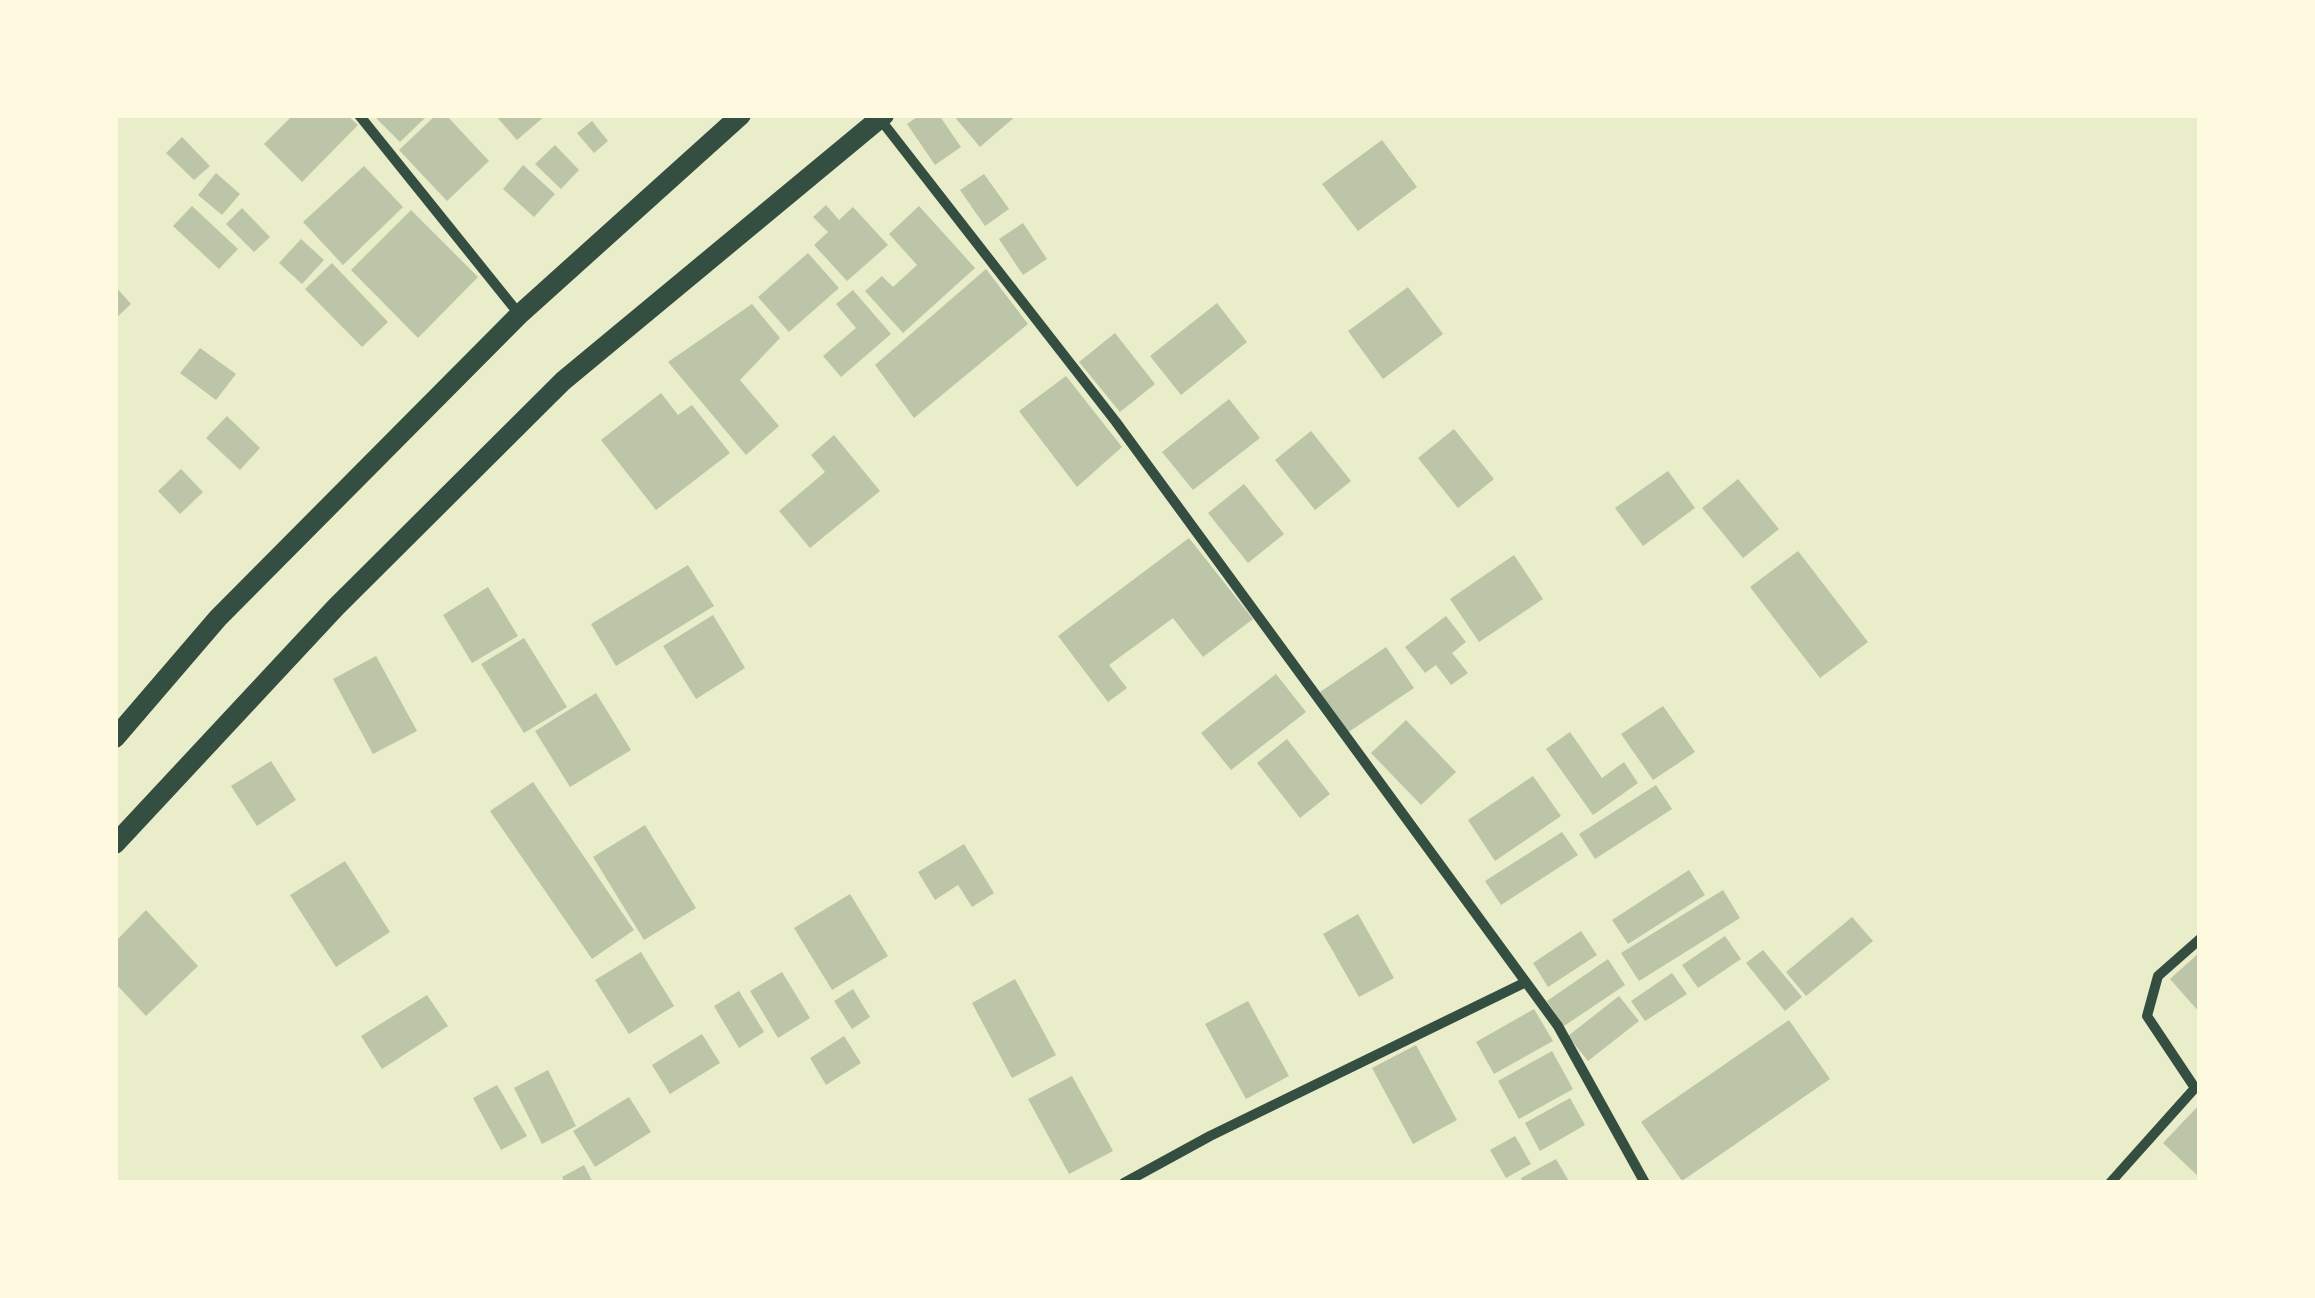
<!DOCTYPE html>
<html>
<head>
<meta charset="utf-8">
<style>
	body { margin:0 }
	#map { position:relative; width:2315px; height:1298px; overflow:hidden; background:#e9edc9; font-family:Cabin,sans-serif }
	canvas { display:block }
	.frame { position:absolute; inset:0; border:118px solid #fefae0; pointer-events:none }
</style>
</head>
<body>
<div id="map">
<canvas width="2315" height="1298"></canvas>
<div class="frame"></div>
</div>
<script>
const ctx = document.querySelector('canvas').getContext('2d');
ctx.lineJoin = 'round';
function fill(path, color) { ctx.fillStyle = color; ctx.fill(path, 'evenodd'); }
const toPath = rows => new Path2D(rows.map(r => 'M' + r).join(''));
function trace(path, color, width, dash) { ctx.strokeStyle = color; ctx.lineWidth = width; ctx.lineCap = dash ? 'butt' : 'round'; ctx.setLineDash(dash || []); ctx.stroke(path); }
fill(toPath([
	[293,115,347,115,358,125,302,182,264,144],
	[379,115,428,115,400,142,376,118],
	[436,115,446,115,489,161,447,201,399,150],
	[495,115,546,115,517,140],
	[920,115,939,115,961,147,935,165,907,124],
	[953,115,1017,115,980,147],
	[592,121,608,141,594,153,577,133],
	[182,137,210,166,194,180,166,153],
	[1382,140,1417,187,1358,231,1322,184],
	[555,145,579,170,561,189,535,164],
	[523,165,555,194,534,217,503,189],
	[364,166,403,207,343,265,303,222],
	[216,173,240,194,222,215,198,195],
	[984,174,1009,209,985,226,960,190],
	[826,205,839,220,853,207,888,245,847,281,814,245,828,232,813,217],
	[192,206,238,249,219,269,173,226],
	[919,206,975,268,903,333,865,291,882,276,893,287,917,265,889,234],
	[242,208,270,237,254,252,226,224],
	[411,210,478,277,418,338,351,270],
	[1023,223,1047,259,1023,275,999,239],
	[301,239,324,260,302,284,279,263],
	[808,253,839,288,789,332,758,297],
	[332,263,388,322,362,347,305,289],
	[986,269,1028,324,914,418,875,365],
	[115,286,131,304,115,319],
	[1408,287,1443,334,1383,379,1348,331],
	[853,290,891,334,841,377,823,356,856,328,836,304],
	[1217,303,1247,342,1181,395,1150,356],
	[752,304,780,338,740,380,779,426,746,455,668,362],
	[1115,333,1155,384,1120,412,1079,362],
	[200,348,236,374,216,400,180,373],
	[1066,376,1122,447,1077,487,1019,411],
	[661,393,678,415,692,405,730,453,656,510,601,440],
	[1229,399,1260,438,1193,490,1162,452],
	[227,416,260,448,240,470,206,438],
	[1454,429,1494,479,1458,508,1418,458],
	[1311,431,1351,481,1315,510,1275,460],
	[834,435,880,491,810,548,779,511,825,472,811,455],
	[181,469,203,492,180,514,158,491],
	[1668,471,1695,508,1643,546,1615,508],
	[1738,479,1779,529,1743,558,1702,508],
	[1244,484,1284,534,1248,563,1208,513],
	[1189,538,1253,619,1203,657,1173,618,1109,665,1127,688,1108,702,1058,636],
	[1798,551,1868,642,1820,678,1750,587],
	[1514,555,1543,599,1479,642,1450,599],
	[688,565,714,606,616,666,591,624],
	[488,587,518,636,472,663,443,615],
	[713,615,745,668,696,699,663,646],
	[1446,616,1466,642,1452,653,1468,673,1451,685,1436,665,1425,673,1405,647],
	[524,638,567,707,524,733,481,664],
	[1386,647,1414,688,1347,733,1320,692],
	[376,656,417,731,373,754,333,679],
	[1276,674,1306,712,1231,770,1201,733],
	[596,693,631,750,570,787,535,731],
	[1663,706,1695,752,1653,780,1621,734],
	[1406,720,1456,772,1421,805,1371,753],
	[1570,732,1602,778,1624,762,1638,783,1593,815,1546,749],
	[1287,739,1330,794,1300,818,1257,763],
	[271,761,296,800,257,826,231,786],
	[1533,776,1561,816,1495,861,1468,820],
	[533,782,634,930,592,959,490,811],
	[1656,785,1672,809,1595,859,1579,834],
	[645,825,696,908,644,940,593,857],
	[1562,832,1578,855,1501,905,1485,881],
	[964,844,994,893,972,907,958,885,935,900,918,872],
	[345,861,390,932,336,967,290,895],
	[1689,870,1705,895,1628,944,1612,920],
	[1723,890,1740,918,1639,981,1621,953],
	[850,894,888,956,832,990,794,928],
	[146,910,198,966,146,1016,115,983,115,942],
	[1358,914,1394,978,1359,997,1323,934],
	[1852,917,1873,941,1806,996,1786,972],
	[1581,931,1597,955,1548,987,1533,963],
	[1725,936,1741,959,1698,988,1682,965],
	[1763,950,1802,997,1785,1011,1746,963],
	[641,952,674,1006,629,1034,595,980],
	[2200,952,2200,1013,2170,979],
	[1608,959,1625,985,1564,1026,1547,1001],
	[782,972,810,1018,778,1038,750,991],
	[1672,973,1687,994,1645,1021,1631,1001],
	[1015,979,1056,1055,1012,1078,972,1003],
	[853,989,870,1017,852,1029,834,1001],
	[739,991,764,1032,739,1048,714,1006],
	[427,995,448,1026,382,1069,361,1036],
	[1619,996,1639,1021,1588,1061,1568,1036],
	[1248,1001,1289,1076,1246,1099,1205,1024],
	[1534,1009,1553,1041,1494,1074,1476,1042],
	[1789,1020,1830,1079,1682,1181,1641,1122],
	[702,1034,720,1063,670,1094,652,1065],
	[844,1036,861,1063,826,1085,810,1058],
	[1416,1045,1457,1120,1413,1144,1372,1068],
	[1552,1051,1573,1089,1519,1119,1498,1081],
	[548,1070,576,1126,542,1144,514,1088],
	[1072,1076,1113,1151,1069,1174,1028,1099],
	[497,1085,527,1136,501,1150,473,1098],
	[629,1097,651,1132,595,1167,573,1131],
	[1570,1098,1585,1125,1540,1151,1525,1123],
	[2200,1104,2200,1178,2163,1143],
	[1515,1136,1531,1164,1506,1178,1490,1150],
	[1556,1159,1570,1183,1523,1183,1521,1178],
	[584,1165,593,1183,565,1183,562,1177]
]), '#bcc5a7');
trace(toPath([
	[359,115,519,314],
	[880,119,1116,422,1558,1026,1645,1183],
	[1124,1183,1210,1136,1526,982],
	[2110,1183,2195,1088,2147,1016,2158,976,2200,939]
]), '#344e41', 10);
trace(toPath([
	[115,738,218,618,520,314,741,115],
	[115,844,336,607,563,381,884,115]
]), '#344e41', 20);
</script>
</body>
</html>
